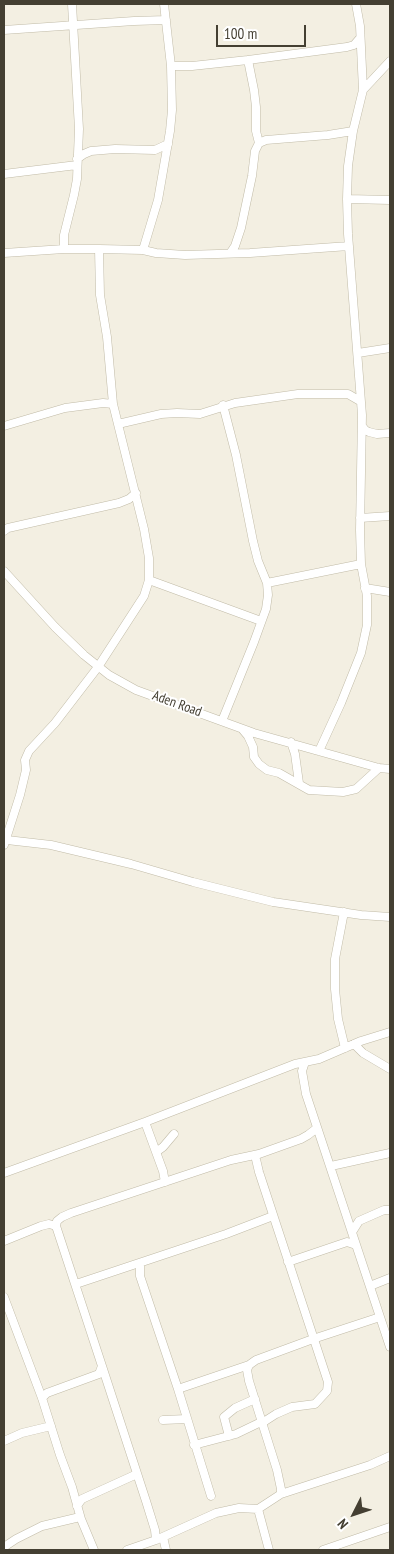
<!DOCTYPE html>
<html>
<head>
<meta charset="utf-8">
<style>
	body { margin:0 }
	#map { position:relative; width:394px; height:1554px; overflow:hidden; background:#f3efe2; font-family:"PT Sans Narrow",sans-serif }
	canvas { display:block }
	.frame { position:absolute; inset:0; border:5px solid #443f32; pointer-events:none }
	.north { position:absolute; left:329px; top:1489px; width:50px; height:50px; -webkit-text-stroke:4px #fff; paint-order:stroke; rotate:229deg; font-size:14px; font-weight:700; line-height:20px; text-align:center; color:#443f32 }
	.north::after { content:''; display:block; margin:auto; width:18px; height:22px; background:#443f32; clip-path:polygon(50% 0,100% 100%,50% 72%,0 100%) }
	.scale { position:absolute; left:216px; top:25px; width:90px; height:22px; box-sizing:border-box; border:2px solid #443f32; border-top:0; padding-left:6px; font-size:15px; line-height:18px; white-space:nowrap; color:#443f32; -webkit-text-stroke:4px #fff; paint-order:stroke }
</style>
</head>
<body>
<div id="map">
<canvas width="394" height="1554"></canvas>
<div class="frame"></div>
<div class="north">N</div>
<div class="scale">100 m</div>
</div>
<script>
const ctx = document.querySelector('canvas').getContext('2d');
ctx.lineJoin = 'round';
const toPath = rows => new Path2D(rows.map(r => 'M' + r).join(''));
function trace(path, color, width, dash) { ctx.strokeStyle = color; ctx.lineWidth = width; ctx.lineCap = dash ? 'butt' : 'round'; ctx.setLineDash(dash || []); ctx.stroke(path); }
function drawText(font, color, halo, rows, align = 'center') {
  ctx.font = font + ' "PT Sans Narrow",sans-serif'; ctx.lineWidth = 4; ctx.setLineDash([]); ctx.textBaseline = 'middle'; ctx.strokeStyle = halo; ctx.fillStyle = color; for (const [text, x, y, turn = 0] of rows) {
    ctx.save(); ctx.translate(x, y); ctx.rotate((+turn || 0) * Math.PI / 180); ctx.textAlign = isNaN(turn) ? turn : align; if (halo) ctx.strokeText(text, 0, 0); ctx.fillText(text, 0, 0); ctx.restore();
  }
}
const minor = toPath([
	[4,30,134,21,166,20],
	[248,60,254,90,256,107,256,131,259,143],
	[171,66,192,66,248,60,347,47,354,45,360,38],
	[363,90,390,61],
	[77,159,84,154,91,151,115,149,155,150,168,144],
	[4,174,77,165],
	[347,199,390,200],
	[64,249,64,235,74,195,77,179,79,129,72,4],
	[143,250,158,200,170,131,172,110,171,66,164,4],
	[231,252,235,246,241,228,252,176,255,151,259,143,266,140,328,135,353,131],
	[4,253,64,249,99,249,143,250,156,253,185,255,250,253,349,246],
	[358,353,390,348],
	[118,424,161,414,177,413,200,414,235,403,298,394,348,394,360,401],
	[4,426,65,408,103,403,113,404],
	[362,426,365,430,369,432,377,434,390,433],
	[360,518,390,516],
	[4,531,8,528,119,503,129,499,136,493],
	[4,571,55,627,84,655,109,675,136,690,254,733,379,768,390,769],
	[149,580,261,621],
	[267,583,361,564],
	[365,588,390,592],
	[222,721,254,642,266,609,268,595,267,583,258,561,253,541,236,455,223,405],
	[243,730,248,736,253,747,254,757,259,764,267,770,279,773,309,790,343,792,356,789,379,768],
	[291,742,295,754,299,783],
	[319,751,341,703,361,653,367,625,367,596,361,564,360,530,362,415,348,234,347,199,348,166,353,131,363,90,360,26,356,4],
	[7,840,51,845,131,864,193,882,273,902,361,915,390,917],
	[4,845,20,795,26,770,25,760,29,751,55,723,98,667,144,596,149,580,149,558,144,529,113,404,107,337,100,295,99,249],
	[344,912,335,959,335,989,338,1019,345,1048],
	[354,1044,363,1053,390,1069],
	[305,1062,302,1071,306,1094,390,1347],
	[145,1122,163,1171,165,1182],
	[156,1152,163,1147,174,1134],
	[255,1155,259,1172,328,1382,327,1391,315,1404,292,1407,276,1414,262,1423],
	[331,1166,390,1153],
	[4,1173,145,1122,295,1064,319,1059,361,1041,390,1032],
	[56,1226,57,1221,62,1217,71,1213,231,1160,259,1154,301,1139,308,1135,317,1128],
	[352,1232,359,1221,384,1210,390,1210],
	[4,1241,41,1226,49,1224,56,1226,102,1366,99,1374,47,1393,42,1398],
	[288,1262,347,1242,356,1245],
	[140,1263,140,1276,178,1389,211,1496],
	[76,1284,226,1234,273,1216],
	[370,1286,390,1278],
	[4,1297,42,1398,60,1455,72,1487,81,1519,94,1550],
	[102,1366,146,1501,155,1530,156,1540],
	[178,1389,249,1365],
	[163,1420,187,1419],
	[229,1436,224,1417,235,1408,255,1399],
	[4,1441,22,1433,51,1426],
	[194,1445,236,1434,261,1422],
	[281,1494,370,1465,390,1456],
	[77,1506,82,1499,137,1474],
	[163,1537,166,1550],
	[4,1547,16,1539,42,1526,80,1517],
	[127,1550,156,1540,216,1513,239,1508,258,1509],
	[269,1550,258,1509,281,1494,281,1489,277,1470,249,1381,247,1370,249,1365,256,1360,313,1339,380,1317],
	[323,1550,390,1527]
]);
trace(minor, '#c1bba7', 9);
trace(minor, '#fff', 8);
drawText('14px', '#443f32', '#fff', [
	["Aden Road",177,704,20]
]);
</script>
</body>
</html>
